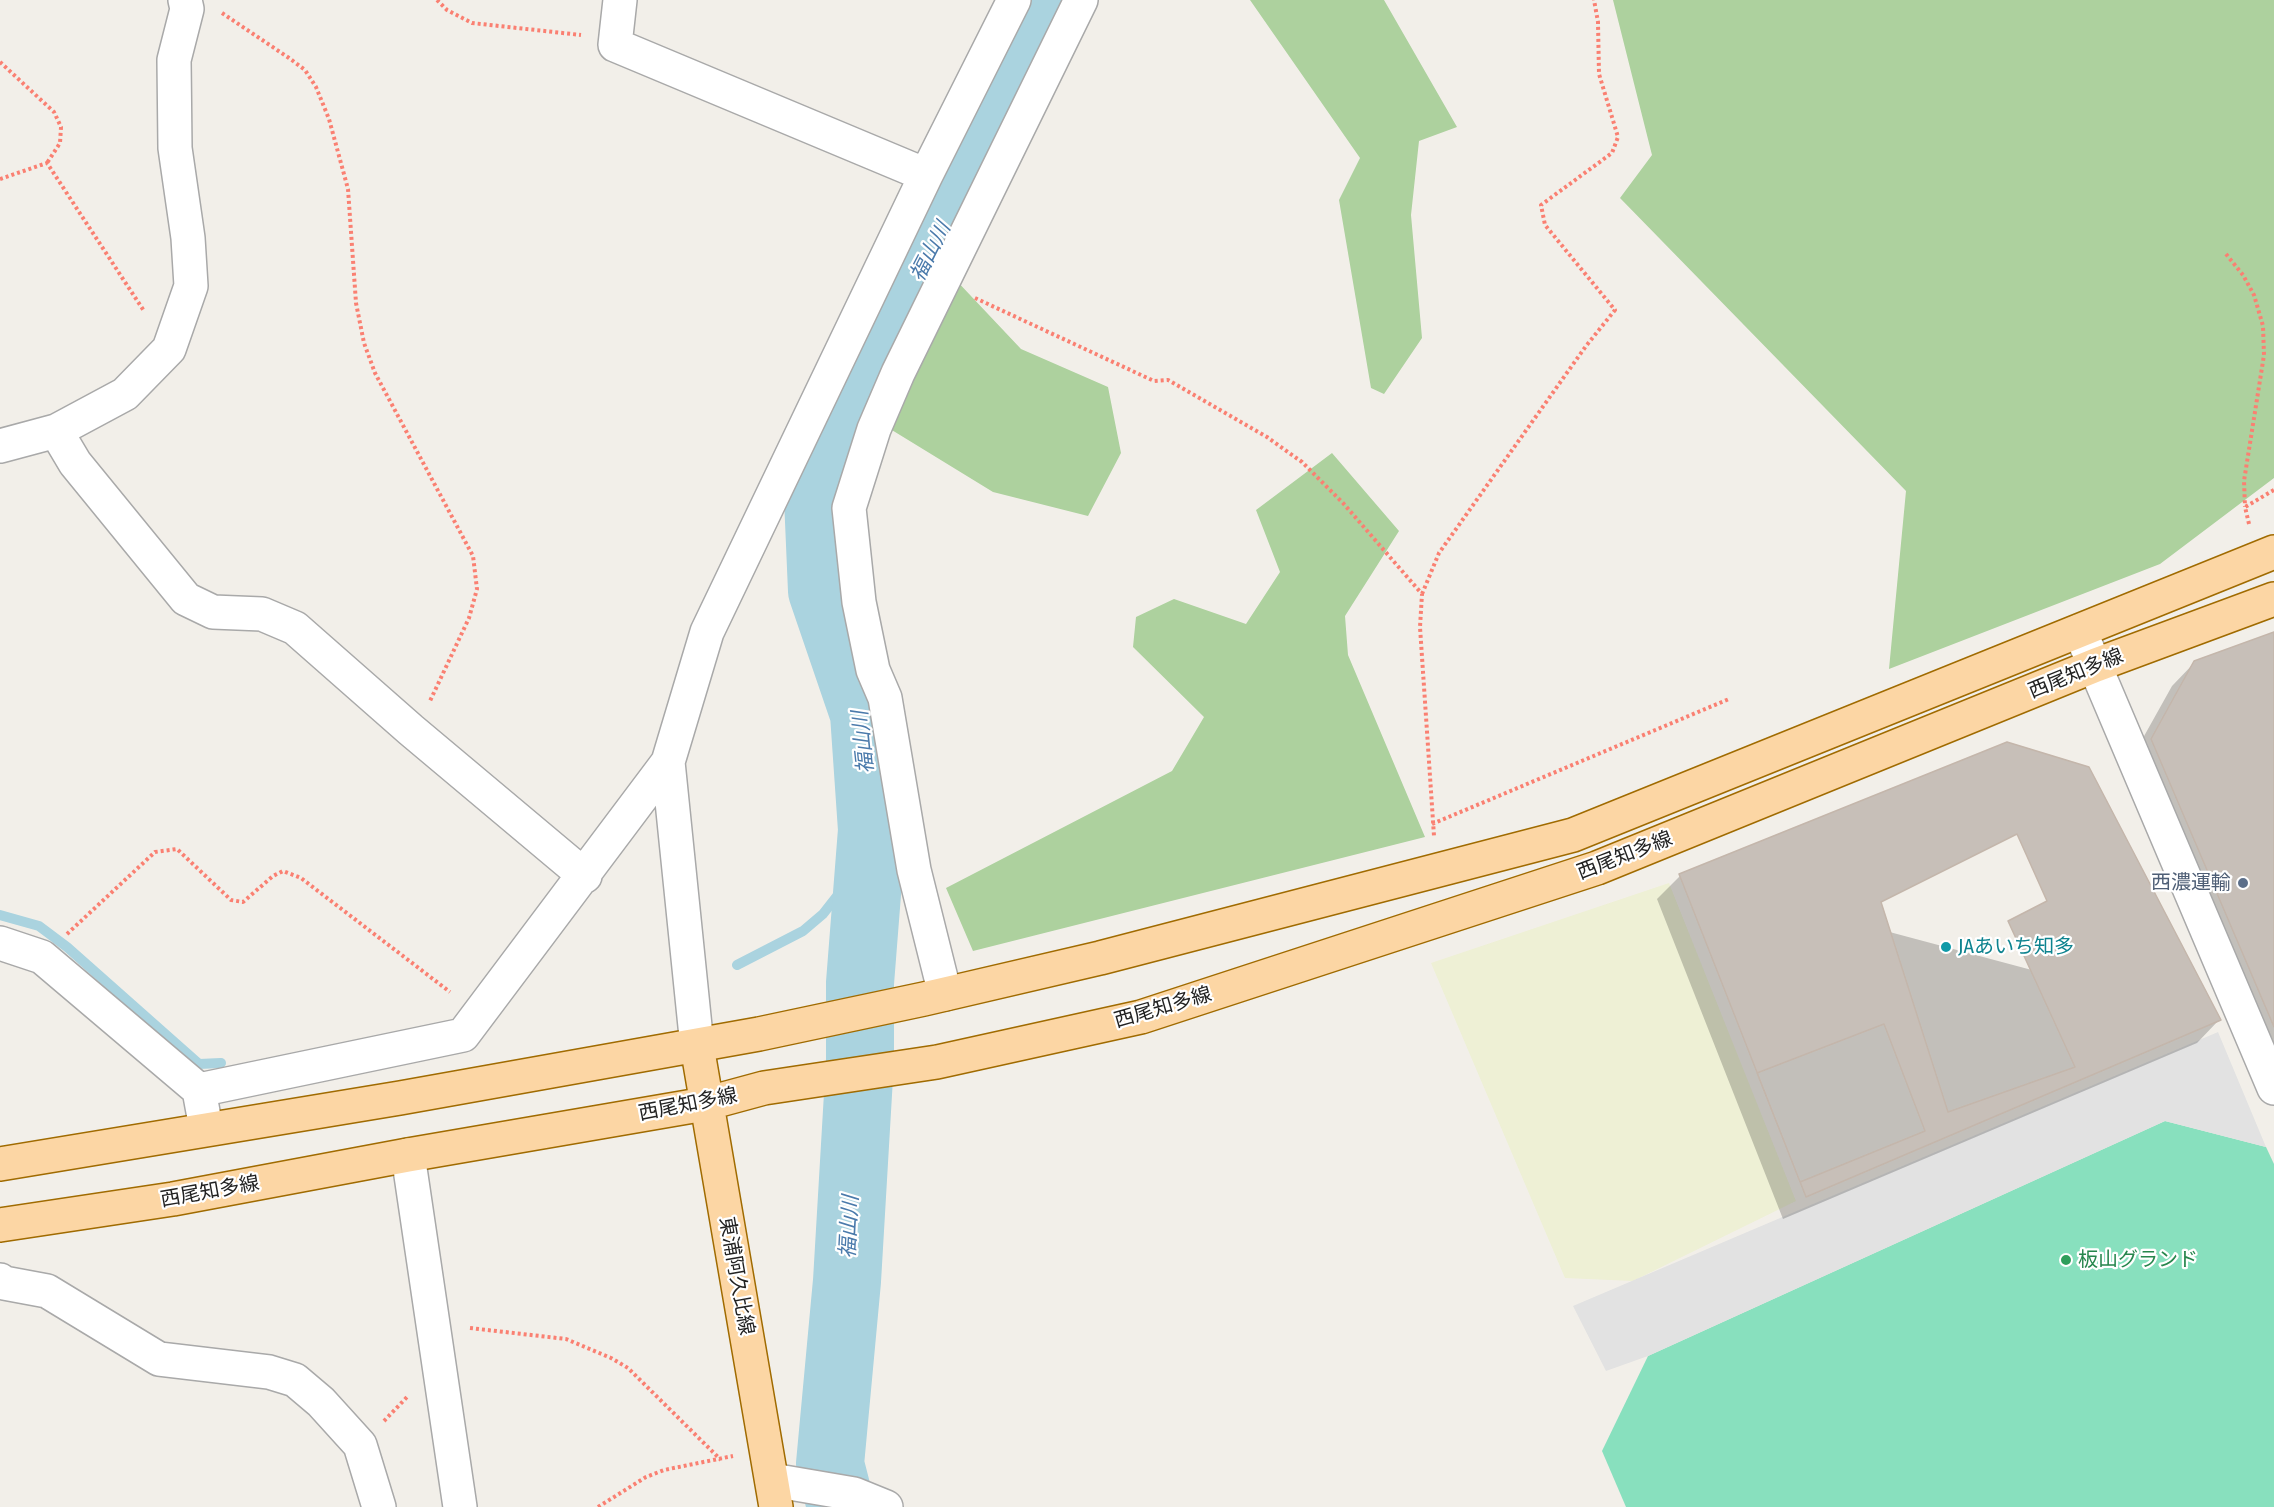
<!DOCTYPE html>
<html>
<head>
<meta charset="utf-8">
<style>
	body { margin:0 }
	canvas { display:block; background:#f2efe9 }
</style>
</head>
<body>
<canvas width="2274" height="1507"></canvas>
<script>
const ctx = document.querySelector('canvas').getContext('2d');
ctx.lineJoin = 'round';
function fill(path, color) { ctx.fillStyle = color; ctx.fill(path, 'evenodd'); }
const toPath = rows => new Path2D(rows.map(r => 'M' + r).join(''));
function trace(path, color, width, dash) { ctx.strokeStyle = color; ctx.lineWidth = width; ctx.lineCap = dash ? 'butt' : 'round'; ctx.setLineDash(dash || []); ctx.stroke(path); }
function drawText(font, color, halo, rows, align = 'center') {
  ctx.font = font + ' "Fira Sans Condensed","Noto Sans JP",sans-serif'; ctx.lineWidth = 4.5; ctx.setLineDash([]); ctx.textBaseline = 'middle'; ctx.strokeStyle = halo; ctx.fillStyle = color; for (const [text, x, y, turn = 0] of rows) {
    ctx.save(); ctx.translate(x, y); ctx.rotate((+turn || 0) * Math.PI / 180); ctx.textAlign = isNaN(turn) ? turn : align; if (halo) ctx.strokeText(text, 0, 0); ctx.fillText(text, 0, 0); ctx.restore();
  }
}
fill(toPath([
	[1669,883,1796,1201,1633,1281,1565,1278,1431,963]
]), '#eef0d5');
fill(toPath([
	[1250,0,1384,0,1457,127,1419,141,1411,215,1422,338,1384,394,1371,388,1339,200,1360,158],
	[1613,0,2274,0,2274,478,2160,564,1889,669,1906,491,1620,198,1652,155],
	[954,278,1021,349,1108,387,1121,453,1088,516,993,492,882,424],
	[1332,453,1399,531,1345,616,1348,655,1425,837,973,951,946,888,1172,771,1204,717,1133,647,1136,617,1174,599,1246,624,1280,572,1256,510]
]), '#add19e');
fill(toPath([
	[2165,1121,2266,1147,2274,1164,2274,1507,1626,1507,1602,1451,1648,1356]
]), '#88e0be');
fill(toPath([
	[2218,1032,2266,1147,2165,1121,1648,1356,1606,1371,1573,1306]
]), '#e2e2e2');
fill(toPath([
	[2274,633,2274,1104,2129,763,2172,686,2195,662],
	[1680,876,2219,1020,2197,1043,1783,1219,1657,899]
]), '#0003');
trace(toPath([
	[0,915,39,926,67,947,199,1064,221,1063],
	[737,965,803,931,823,914,870,854]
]), '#aad3df', 10);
trace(toPath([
	[841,1507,830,1464,847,1281,860,1060,860,983,872,830,864,714,822,591,818,498,870,373,1058,0]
]), '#aad3df', 68);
const building = toPath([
	[2274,632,2274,1027,2151,739,2194,661,2274,632],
	[2007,742,2089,767,2221,1020,1806,1197,1679,874,2007,742],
	[2017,834,2047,901,2008,921,2075,1067,1948,1112,1881,902,2017,834],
	[1884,1024,1925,1131,1800,1182,1757,1073,1884,1024]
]);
fill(building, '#c7bfb8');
trace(building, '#c4b6ab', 1.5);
const minor = toPath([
	[620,0,615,45,926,175],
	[56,431,75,463,186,599,213,612,262,614,295,628,411,730,585,876],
	[0,446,56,431,125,394,169,349,191,286,188,238,175,148,174,60,187,9,185,0],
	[2080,631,2274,1088],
	[668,762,697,1046],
	[0,943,42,957,199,1090],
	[945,994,914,870,885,698,873,670,859,602,849,508,874,429,898,373,1081,0],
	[206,1128,199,1090,463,1035,668,762,707,632,926,175,1014,0],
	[408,1155,460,1507],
	[0,1280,4,1283,47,1291,159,1359,269,1372,295,1380,321,1402,360,1445,379,1507],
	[772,1480,854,1494,886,1507]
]);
const major = toPath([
	[697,1046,776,1507],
	[0,1164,400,1098,759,1034,924,999,1100,958,1573,835,2274,552],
	[0,1225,173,1199,408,1155,705,1104,764,1088,937,1062,1141,1017,1597,868,2096,665,2274,599]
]);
trace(minor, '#a9a9a9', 36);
trace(major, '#a06b00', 36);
trace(toPath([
	[437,0,447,10,472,23,581,35],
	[222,13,289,58,305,70,316,87,329,119,348,189,356,303,364,343,375,373,473,556,477,589,469,618,430,701],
	[0,62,54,112,61,127,60,143,47,163],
	[0,179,47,163,144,311],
	[2226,254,2243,275,2254,295,2263,326,2264,355,2244,481,2245,507],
	[975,298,1154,381,1168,380,1267,437,1302,462,1343,503,1422,594,1420,627,1434,836],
	[2249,524,2245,507,2274,490],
	[1422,594,1439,553,1586,346,1615,310,1545,225,1541,205,1612,153,1618,137,1599,74,1598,22,1594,0],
	[1432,824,1729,699],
	[67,934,155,852,177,849,231,900,243,902,273,876,283,871,301,878,450,992],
	[470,1328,566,1339,611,1358,628,1368,721,1460],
	[384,1421,408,1396],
	[598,1507,646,1477,664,1470,733,1456]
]), '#fa8072', 4, [3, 3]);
trace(minor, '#fff', 33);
trace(major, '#fcd6a4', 33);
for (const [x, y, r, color] of [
	[2243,883,6,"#5c6f8a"],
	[1946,947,6,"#0f9aa8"],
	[2066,1260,6,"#2e9e5b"]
]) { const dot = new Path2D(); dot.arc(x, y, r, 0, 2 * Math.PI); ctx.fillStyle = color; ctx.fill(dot); trace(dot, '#fff', 2); }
drawText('20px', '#222', '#fff', [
	["西尾知多線",2076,674,-22],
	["西尾知多線",1625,856,-21],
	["西尾知多線",1163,1008,-16],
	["西尾知多線",688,1105,-11],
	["西尾知多線",210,1192,-10],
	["東浦阿久比線",736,1276,80]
]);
drawText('20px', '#4e5e75', '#fff', [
	["西濃運輸",2231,883]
], 'right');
drawText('20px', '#0d838f', '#fff', [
	["JAあいち知多",1958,947]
], 'left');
drawText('20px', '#27864d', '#fff', [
	["板山グランド",2078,1260]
], 'left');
drawText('italic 21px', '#4a7aab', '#fff', [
	["福山川",931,252,-63],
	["福山川",864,742,-96],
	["福山川",850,1227,-87]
]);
</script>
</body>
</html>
